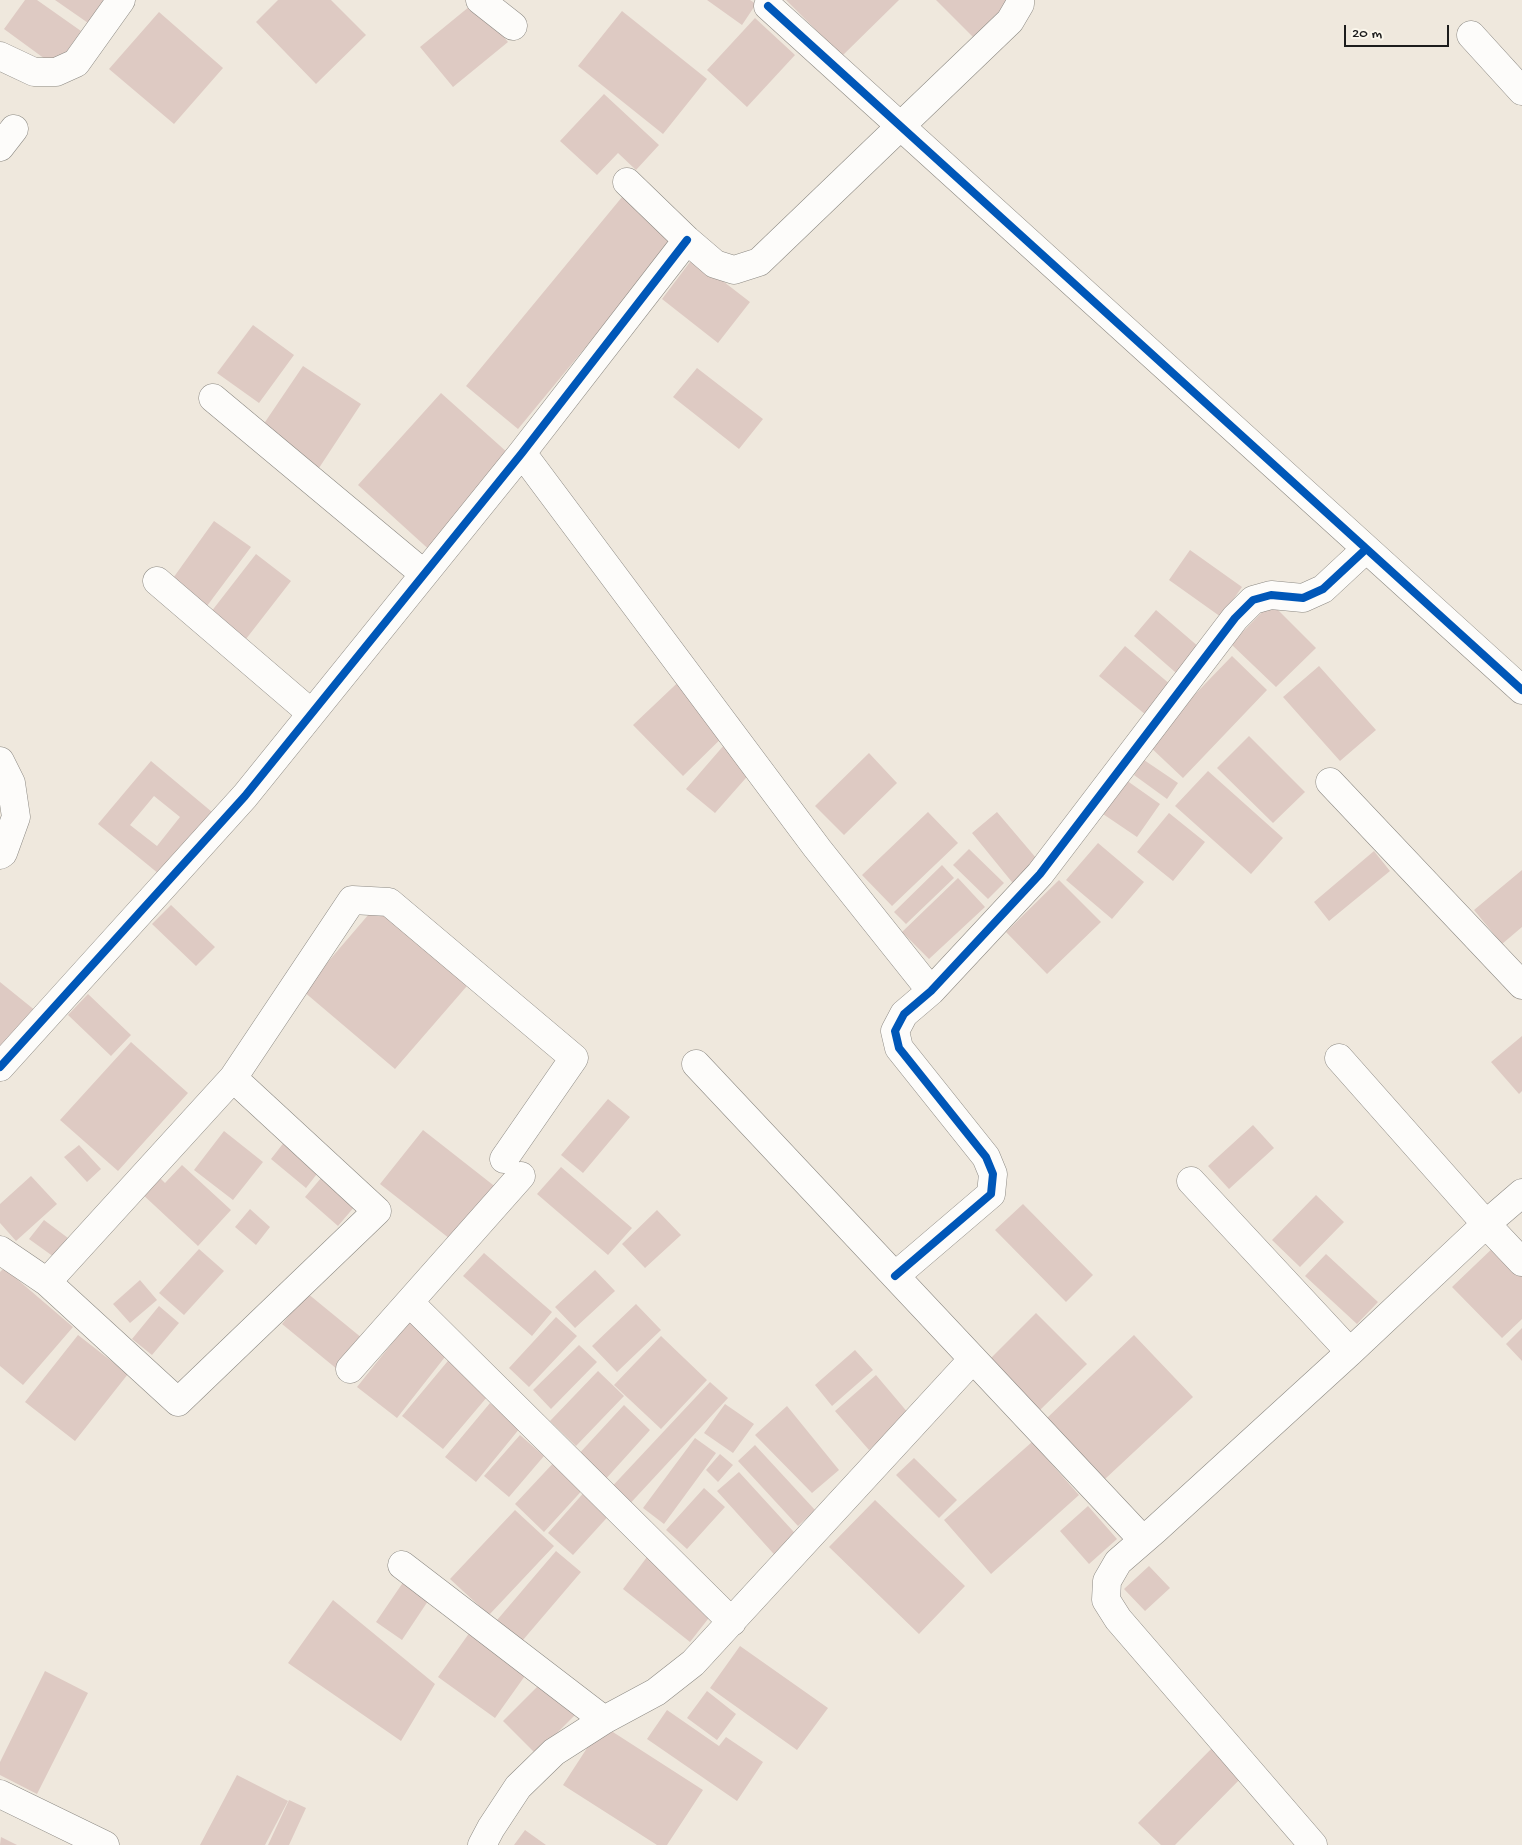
<!DOCTYPE html>
<html>
<head>
<meta charset="utf-8">
<style>
	body { margin:0 }
	#map { position:relative; width:1522px; height:1845px; overflow:hidden; background:#efe8dd; font-family:"Gochi Hand",sans-serif }
	canvas { display:block }
	.scale { position:absolute; left:1344px; top:25px; width:105px; height:22px; box-sizing:border-box; border:2px solid #1c1c1c; border-top:0; padding-left:6px; font-size:15px; line-height:18px; white-space:nowrap; color:#1c1c1c; -webkit-text-stroke:4px #fbf7ec; paint-order:stroke }
</style>
</head>
<body>
<div id="map">
<canvas width="1522" height="1845"></canvas>
<div class="scale">20 m</div>
</div>
<script>
const ctx = document.querySelector('canvas').getContext('2d');
ctx.lineJoin = 'round';
function fill(path, color) { ctx.fillStyle = color; ctx.fill(path, 'evenodd'); }
const toPath = rows => new Path2D(rows.map(r => 'M' + r).join(''));
function trace(path, color, width, dash) { ctx.strokeStyle = color; ctx.lineWidth = width; ctx.lineCap = dash ? 'butt' : 'round'; ctx.setLineDash(dash || []); ctx.stroke(path); }
fill(toPath([
	[25,0,37,0,81,31,56,67,4,29],
	[55,0,109,0,91,25],
	[278,0,331,0,366,35,316,84,256,22],
	[707,0,750,0,756,4,742,25],
	[786,0,899,0,842,56],
	[936,0,1009,0,1010,1,973,37],
	[475,2,508,42,453,87,420,47],
	[622,11,707,79,663,134,578,66],
	[159,12,223,68,174,124,109,69],
	[755,18,795,55,747,107,707,70],
	[604,94,659,145,636,170,618,153,597,175,560,141],
	[627,191,679,234,518,429,466,386],
	[693,258,750,302,718,343,662,299],
	[253,325,294,355,259,403,217,373],
	[303,366,361,404,319,468,261,428],
	[697,368,763,419,739,449,673,397],
	[441,393,518,462,434,554,358,485],
	[214,521,251,547,207,606,171,581],
	[1190,550,1242,587,1221,617,1169,580],
	[256,554,291,581,246,639,211,612],
	[1271,603,1316,648,1276,687,1231,644],
	[1156,610,1214,660,1191,686,1134,636],
	[1125,646,1184,696,1158,725,1099,676],
	[1232,656,1267,690,1183,778,1147,744],
	[1319,666,1376,730,1340,761,1283,697],
	[691,670,740,720,683,776,633,725],
	[1249,736,1305,792,1273,823,1217,768],
	[731,737,760,762,715,813,686,789],
	[869,753,897,783,844,835,815,806],
	[1144,760,1178,783,1167,799,1134,775],
	[151,761,212,812,159,874,98,824],
	[154,796,180,817,157,846,130,825],
	[1208,771,1283,838,1251,874,1175,806],
	[1126,780,1160,804,1137,837,1103,814],
	[928,812,958,843,892,906,862,875],
	[997,812,1042,865,1016,887,972,833],
	[1169,813,1205,842,1173,881,1137,852],
	[1098,843,1144,882,1112,919,1066,880],
	[969,849,1004,883,988,899,953,865],
	[1374,851,1390,871,1329,921,1314,902],
	[942,865,954,878,906,924,894,912],
	[1522,870,1522,927,1502,944,1474,910],
	[958,878,985,907,929,959,902,932],
	[1059,880,1101,922,1047,974,1006,932],
	[381,900,473,979,395,1069,303,991],
	[171,905,215,947,196,966,152,924],
	[0,982,47,1020,0,1058],
	[88,994,131,1035,111,1056,68,1015],
	[1522,1036,1522,1091,1519,1094,1491,1062],
	[131,1042,188,1093,118,1171,60,1120],
	[608,1099,630,1117,583,1173,561,1155],
	[1253,1125,1274,1148,1229,1189,1208,1166],
	[423,1130,502,1192,459,1246,380,1184],
	[224,1131,263,1162,233,1200,194,1170],
	[285,1141,320,1170,306,1188,271,1159],
	[79,1145,101,1169,87,1182,64,1157],
	[182,1165,231,1210,198,1246,140,1192,157,1175,165,1183],
	[561,1167,632,1228,608,1255,537,1194],
	[31,1176,57,1204,16,1241,0,1223,0,1204],
	[321,1178,355,1206,338,1226,305,1197],
	[1316,1195,1344,1222,1300,1267,1272,1240],
	[1023,1204,1093,1275,1066,1302,995,1230],
	[250,1209,270,1227,256,1245,235,1227],
	[657,1210,681,1235,645,1268,622,1244],
	[44,1220,68,1238,54,1257,29,1239],
	[1497,1244,1522,1269,1522,1319,1502,1338,1452,1287],
	[199,1249,224,1271,184,1315,159,1293],
	[484,1253,552,1312,532,1336,463,1276],
	[1326,1254,1378,1302,1357,1324,1305,1276],
	[4,1268,73,1327,23,1385,0,1366,0,1272],
	[595,1270,615,1291,575,1328,555,1307],
	[140,1280,157,1300,130,1323,113,1304],
	[307,1293,379,1352,354,1383,282,1324],
	[636,1304,661,1330,617,1372,592,1346],
	[159,1306,179,1323,152,1355,132,1339],
	[1036,1313,1087,1364,1040,1410,989,1360],
	[413,1317,452,1348,397,1418,357,1387],
	[556,1317,577,1336,529,1387,509,1368],
	[1522,1328,1522,1361,1506,1344],
	[78,1335,128,1374,75,1441,25,1402],
	[1134,1335,1193,1397,1105,1479,1047,1418],
	[661,1336,707,1380,661,1429,614,1385],
	[579,1345,597,1362,551,1409,533,1390],
	[855,1350,873,1370,832,1406,815,1385],
	[452,1356,493,1390,443,1449,402,1416],
	[598,1371,624,1396,576,1446,550,1421],
	[876,1375,909,1414,869,1450,835,1411],
	[710,1382,728,1398,625,1509,606,1493],
	[490,1403,520,1428,476,1482,445,1457],
	[725,1404,754,1424,733,1453,704,1433],
	[624,1405,650,1430,603,1482,576,1457],
	[787,1406,839,1470,812,1493,755,1435],
	[520,1435,544,1456,509,1497,484,1476],
	[695,1438,716,1453,664,1524,643,1508],
	[1032,1442,1079,1495,991,1574,944,1520],
	[755,1445,815,1510,798,1526,738,1461],
	[720,1454,733,1465,718,1482,706,1470],
	[558,1458,587,1485,544,1532,515,1504],
	[914,1458,957,1500,939,1518,896,1475],
	[739,1472,803,1542,781,1562,717,1491],
	[704,1488,725,1507,687,1549,666,1530],
	[587,1489,613,1511,573,1555,548,1533],
	[875,1500,965,1586,919,1634,829,1547],
	[1088,1506,1117,1539,1089,1564,1060,1531],
	[515,1510,554,1546,489,1615,450,1579],
	[556,1551,581,1572,517,1647,492,1626],
	[647,1557,715,1610,690,1642,623,1589],
	[1149,1566,1170,1588,1145,1611,1124,1589],
	[404,1581,430,1598,402,1640,376,1622],
	[333,1600,435,1684,401,1741,288,1663],
	[470,1632,527,1673,495,1718,438,1677],
	[740,1646,828,1708,797,1750,710,1688],
	[45,1671,88,1693,37,1794,0,1775,0,1762],
	[543,1681,576,1714,536,1754,503,1721],
	[707,1691,736,1714,717,1740,687,1718],
	[667,1710,719,1746,726,1737,763,1762,737,1801,647,1739],
	[602,1725,703,1790,667,1845,657,1845,563,1785],
	[1218,1742,1247,1772,1175,1845,1161,1845,1138,1823],
	[237,1775,288,1801,265,1845,200,1845],
	[289,1800,306,1808,289,1845,268,1845],
	[525,1830,546,1845,514,1845],
	[1,1837,17,1845,0,1845]
]), '#decac3');
const minor = toPath([
	[480,0,513,26],
	[768,6,1522,690],
	[1471,35,1522,91],
	[0,56,34,72,56,72,76,63,121,0],
	[0,147,14,129],
	[627,182,687,240,715,264,734,270,759,262,1010,21,1020,4,1020,0],
	[213,398,424,574],
	[522,453,817,848,931,991],
	[157,581,311,713],
	[0,761,11,783,16,817,3,853,0,855],
	[1330,782,1522,985],
	[1339,1058,1486,1224,1522,1262],
	[696,1064,1143,1540],
	[0,1067,245,796,522,453,687,240],
	[233,1078,352,900,389,902,574,1058,504,1159],
	[1191,1181,1350,1352],
	[0,1250,47,1282,178,1402,377,1211,233,1078,47,1282],
	[895,1276,991,1194,993,1174,986,1157,899,1048,895,1031,904,1014,931,991,1040,874,1235,618,1253,600,1271,595,1303,598,1323,589,1366,549],
	[410,1303,732,1622],
	[350,1369,521,1176],
	[402,1565,604,1720],
	[0,1794,105,1845],
	[482,1845,491,1828,518,1787,554,1752,604,1720,656,1692,693,1663,973,1359],
	[1313,1845,1118,1619,1106,1600,1107,1581,1118,1562,1155,1530,1350,1352,1486,1224,1522,1193]
]);
trace(minor, '#8c8983', 29);
trace(minor, '#fdfcfa', 28);
trace(toPath([
	[768,6,1522,690],
	[0,1067,245,796,522,453,687,240],
	[895,1276,991,1194,993,1174,986,1157,899,1048,895,1031,904,1014,931,991,1040,874,1235,618,1253,600,1271,595,1303,598,1323,589,1366,549]
]), '#0057b8', 8);
</script>
</body>
</html>
